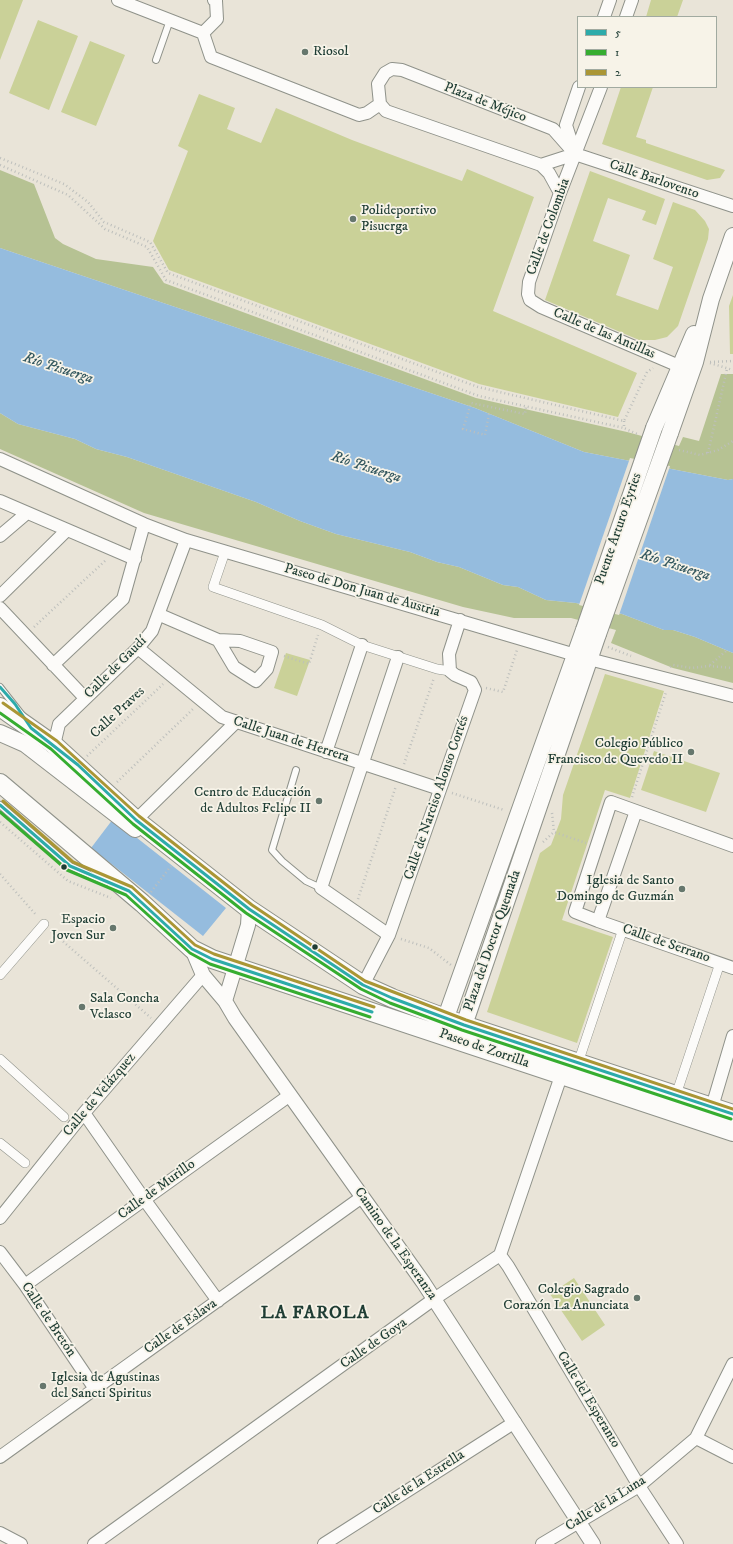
<!DOCTYPE html>
<html>
<head>
<meta charset="utf-8">
<style>
	body { margin:0 }
	#map { position:relative; width:733px; height:1544px; overflow:hidden; background:#e9e4d8; font-family:"IM FELL DW Pica",serif }
	canvas { display:block }
	.legend { position:absolute; left:577px; top:16px; width:140px; height:72px; box-sizing:border-box; background:#f7f3e8; border:1px solid #a1aaa0; margin:0; padding:5px 7px; list-style:none; font-size:12px; color:#1f3d34 }
	.legend li { display:flex; align-items:center; gap:8px; height:20px }
	.legend b { width:20px; border:1px solid #a1aaa0 }
</style>
</head>
<body>
<div id="map">
<canvas width="733" height="1544"></canvas>
<ul class="legend">
<li><b style="height:5px;background:#2dabaa"></b>5</li>
<li><b style="height:5px;background:#36ad30"></b>1</li>
<li><b style="height:5px;background:#aa9635"></b>2</li>
</ul>
</div>
<script>
const ctx = document.querySelector('canvas').getContext('2d');
ctx.lineJoin = 'round';
function fill(path, color) { ctx.fillStyle = color; ctx.fill(path, 'evenodd'); }
const toPath = rows => new Path2D(rows.map(r => 'M' + r).join(''));
function trace(path, color, width, dash) { ctx.strokeStyle = color; ctx.lineWidth = width; ctx.lineCap = dash ? 'butt' : 'round'; ctx.setLineDash(dash || []); ctx.stroke(path); }
function drawText(font, color, halo, rows, align = 'center') {
  ctx.font = font + ' "IM FELL DW Pica",serif'; ctx.lineWidth = 3.5; ctx.setLineDash([]); ctx.textBaseline = 'middle'; ctx.strokeStyle = halo; ctx.fillStyle = color; for (const [text, x, y, turn = 0] of rows) {
    ctx.save(); ctx.translate(x, y); ctx.rotate((+turn || 0) * Math.PI / 180); ctx.textAlign = isNaN(turn) ? turn : align; if (halo) ctx.strokeText(text, 0, 0); ctx.fillText(text, 0, 0); ctx.restore();
  }
}
fill(toPath([
	[0,0,23,0,0,60],
	[651,0,683,0,677,17,646,17],
	[38,20,78,36,49,110,9,93],
	[90,41,125,55,96,126,61,112],
	[621,87,653,87,636,137,646,140,646,143,725,170,720,178,707,180,602,144],
	[199,94,235,108,227,129,261,143,276,108,352,140,462,181,467,169,534,197,493,311,637,373,618,417,479,384,169,270,153,241,188,151,178,146],
	[590,171,665,199,656,225,642,220,646,211,608,198,593,241,630,255,616,295,658,310,673,267,653,259,673,202,695,210,705,221,709,229,708,239,678,326,667,337,655,340,639,340,545,300],
	[733,295,733,354,730,354,729,306],
	[286,653,310,660,297,696,274,688],
	[605,674,664,691,630,798,605,790,562,920,613,937,577,1043,487,1012,540,853,551,845,561,819,563,795],
	[654,751,720,773,706,812,641,790],
	[574,1278,605,1325,582,1341,550,1294]
]), '#cad198');
fill(toPath([
	[0,170,34,184,55,238,63,244,96,259,153,267,164,283,476,398,627,432,679,446,683,437,699,441,721,374,733,374,733,479,728,480,584,452,475,408,0,248],
	[0,413,18,424,75,439,96,449,127,457,256,502,300,521,336,534,410,552,437,562,459,567,503,585,518,587,546,600,576,603,622,614,664,630,673,630,695,637,733,653,733,683,673,668,611,643,616,630,571,618,514,618,463,607,144,513,0,449]
]), '#b6c293');
fill(toPath([
	[0,248,475,408,584,452,728,480,733,479,733,653,695,637,673,630,664,630,622,614,576,603,546,600,518,587,503,585,459,567,437,562,410,552,336,534,300,521,256,502,127,457,96,449,75,439,18,424,0,413],
	[113,819,226,908,203,936,91,848]
]), '#95bcde');
fill(toPath([
	[630,458,670,466,619,615,579,605]
]), '#e9e4d8');
const service = toPath([
	[156,60,170,20],
	[0,687,22,715],
	[296,770,272,850,282,861,306,881,321,888],
	[0,805,70,866,106,882]
]);
const pedestrian = toPath([
	[225,552,213,587,322,625,362,645,437,669,450,671],
	[0,975,44,924],
	[0,1059,64,1117],
	[578,1063,623,929],
	[676,1095,720,963],
	[0,1143,25,1163]
]);
const minor = toPath([
	[118,0,203,33],
	[604,17,610,0],
	[626,17,632,0],
	[203,33,211,57,359,115,367,113,380,104],
	[203,33,217,19,216,1,214,0],
	[392,69,402,70,553,129,575,154,541,165,386,111,380,104,378,84,385,73,392,69],
	[601,87,560,193,529,282,528,294,530,300,541,307,679,366],
	[573,147,566,125,579,87],
	[575,154,733,206],
	[541,165,549,173,560,193],
	[0,459,144,524,186,540,589,659,733,696],
	[0,501,135,559],
	[0,536,27,513],
	[0,596,67,530],
	[0,608,85,698],
	[160,615,218,640,240,641,272,652,267,669,256,681,234,667,218,640],
	[138,648,222,717,440,789],
	[53,665,123,599,144,524],
	[54,745,59,724,138,648,152,631,186,540],
	[326,752,362,645],
	[636,811,598,921,575,912,611,802,733,846],
	[136,820,235,723],
	[598,921,733,968],
	[389,935,321,888,398,657],
	[363,985,389,935,475,690,471,682,455,675,450,671,449,654,460,620],
	[712,1107,733,1036],
	[84,1113,144,1199,218,1301],
	[0,1218,84,1113,203,975],
	[0,1252,25,1285,95,1389],
	[500,1255,508,1266,639,1486,677,1544],
	[25,1285,290,1095],
	[696,1438,733,1457],
	[0,1457,362,1197],
	[0,1533,21,1544],
	[94,1544,434,1299,500,1255,561,1076],
	[324,1544,515,1422],
	[542,1544,639,1486,696,1438,733,1364]
]);
const tertiary = toPath([
	[192,949,203,975,225,1001,235,1018,423,1282,593,1544],
	[225,1001,248,925,249,909]
]);
const secondary = toPath([
	[654,428,694,334],
	[670,433,695,362,711,299,733,236],
	[0,733,25,744,135,829],
	[448,1030,446,1017,584,630],
	[455,1033,464,1025,598,634]
]);
const primary = toPath([
	[0,707,54,745,136,820,249,909,363,985,392,998,464,1025,733,1114],
	[0,783,142,903,192,949,212,959,733,1132]
]);
trace(service, '#8f928a', 8);
trace(pedestrian, '#8f928a', 10);
trace(minor, '#8f928a', 14);
trace(tertiary, '#8f928a', 16);
trace(secondary, '#8f928a', 18);
trace(primary, '#8f928a', 20);
trace(toPath([
	[0,158,64,184,88,202,104,222,150,242,168,273,478,387,624,421,647,372,653,368],
	[0,165,68,195,105,229,147,247,166,280,479,396,624,428],
	[710,362,733,361],
	[710,363,733,370],
	[489,414,485,435,463,429,471,403,525,414,526,406],
	[624,421,624,428,637,434],
	[679,450,700,455,718,450,733,441],
	[708,453,727,369],
	[34,627,107,559],
	[608,647,631,656],
	[284,656,309,664,318,635],
	[710,665,726,651],
	[670,667,673,665,692,668,709,666,733,668],
	[486,688,503,692,517,650],
	[87,756,163,684],
	[404,764,434,678],
	[117,782,193,709],
	[452,793,504,810],
	[632,797,666,692],
	[552,813,554,832],
	[0,822,68,881,111,898],
	[543,842,554,832,586,843],
	[0,874,37,916],
	[151,892,171,866],
	[358,899,396,786],
	[51,931,151,1018],
	[401,939,429,948,451,965]
]), '#bdbfbc', 2.5, [1, 3]);
trace(service, '#fcfbf9', 6);
trace(pedestrian, '#fcfbf9', 9);
trace(minor, '#fcfbf9', 12);
trace(tertiary, '#fcfbf9', 14);
trace(secondary, '#fcfbf9', 16);
trace(primary, '#fcfbf9', 18);
const secondaryBridge = toPath([
	[584,630,654,428],
	[598,634,670,433]
]);
trace(secondaryBridge, '#8f928a', 18, []);
trace(secondaryBridge, '#fcfbf9', 16);
trace(toPath([
	[0,687,15,704,31,728,78,765,136,820,249,909,363,985,392,998,464,1025,733,1114],
	[0,805,70,866,129,891,192,949,212,959,372,1012]
]), '#2dabaa', 3);
trace(toPath([
	[0,713,51,749,133,824,246,913,361,989,390,1003,462,1030,731,1119],
	[0,812,67,870,126,895,190,953,210,964,370,1017]
]), '#36ad30', 3);
trace(toPath([
	[3,703,57,741,139,816,252,905,365,981,466,1020,733,1109],
	[3,801,73,862,132,887,195,945,214,954,374,1007]
]), '#aa9635', 3);
for (const [x, y, r, color] of [
	[305,52,4,"#66776d"],
	[353,219,4,"#66776d"],
	[691,752,4,"#66776d"],
	[319,801,4,"#66776d"],
	[64,867,3.5,"#1f3d34"],
	[682,889,4,"#66776d"],
	[113,928,4,"#66776d"],
	[315,947,3.5,"#1f3d34"],
	[82,1007,4,"#66776d"],
	[637,1298,4,"#66776d"],
	[43,1386,4,"#66776d"]
]) { const dot = new Path2D(); dot.arc(x, y, r, 0, 2 * Math.PI); ctx.fillStyle = color; ctx.fill(dot); trace(dot, '#f7f3e8', 1.5); }
drawText('14px', '#1f3d34', '#f7f3e8', [
	["Riosol",313,52,"left"],
	["Polideportivo",361,211,"left"],
	["Pisuerga",361,227,"left"],
	["Colegio Público",683,744],
	["Francisco de Quevedo II",683,760],
	["Centro de Educación",311,793],
	["de Adultos Felipe II",311,809],
	["Iglesia de Santo",674,881],
	["Domingo de Guzmán",674,897],
	["Espacio",105,920],
	["Joven Sur",105,936],
	["Sala Concha",90,999,"left"],
	["Velasco",90,1015,"left"],
	["Colegio Sagrado",629,1290],
	["Corazón La Anunciata",629,1306],
	["Iglesia de Agustinas",51,1378,"left"],
	["del Sancti Spiritus",51,1394,"left"]
], 'right');
drawText('14px', '#1f3d34', '#f7f3e8', [
	["Plaza de Méjico",485,103,21],
	["Calle Barlovento",654,180,19],
	["Calle de Colombia",549,227,-70],
	["Calle de las Antillas",604,334,23],
	["Puente Arturo Eyries",619,529,-71],
	["Paseo de Don Juan de Austria",362,591,16],
	["Calle de Gaudí",116,668,-45],
	["Calle Praves",118,713,-43],
	["Calle Juan de Herrera",291,740,18],
	["Calle de Narciso Alonso Cortés",437,798,-71],
	["Plaza del Doctor Quemada",493,941,-71],
	["Calle de Serrano",666,944,19],
	["Paseo de Zorrilla",484,1049,19],
	["Calle de Velázquez",100,1095,-50],
	["Calle de Murillo",157,1190,-36],
	["Camino de la Esperanza",395,1244,55],
	["Calle de Bretón",48,1320,56],
	["Calle de Eslava",181,1327,-35],
	["Calle de Goya",374,1344,-35],
	["Calle del Esperanto",588,1400,59],
	["Calle de la Estrella",419,1483,-33],
	["Calle de la Luna",606,1504,-32]
]);
drawText('italic 15px', '#34585f', '#f7f3e8', [
	["Río Pisuerga",58,369,18],
	["Río Pisuerga",366,468,18],
	["Río Pisuerga",675,566,18]
]);
ctx.letterSpacing = '1px';
drawText('bold 18px', '#1f3d34', '#f7f3e8', [
	["LA FAROLA",315,1314]
]);
ctx.letterSpacing = '0px';
</script>
</body>
</html>
